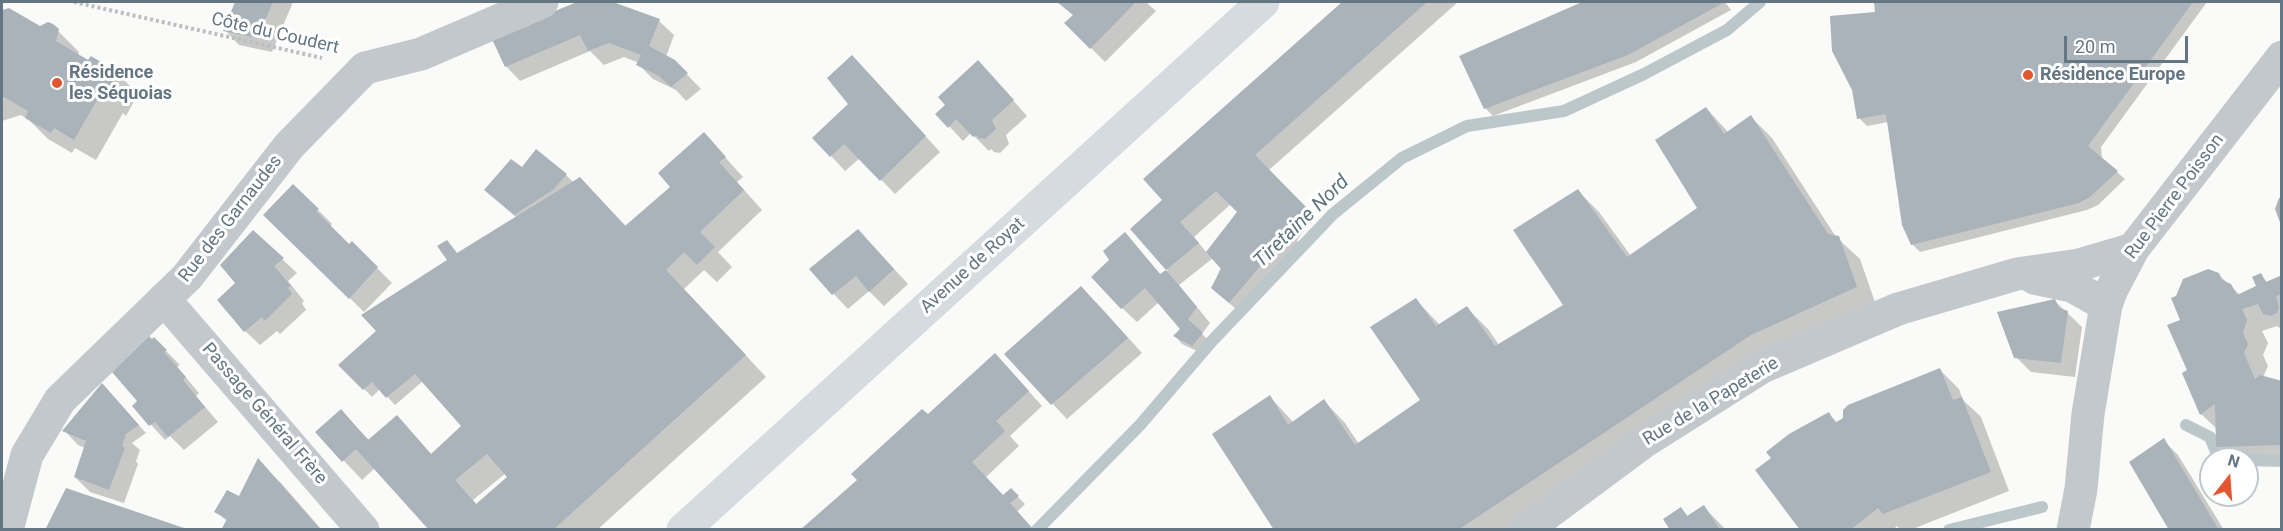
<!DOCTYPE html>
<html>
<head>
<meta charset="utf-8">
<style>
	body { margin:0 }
	#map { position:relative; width:2283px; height:531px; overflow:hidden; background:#fafaf8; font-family:Roboto,sans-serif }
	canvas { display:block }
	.frame { position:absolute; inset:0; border:3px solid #657683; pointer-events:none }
	.north { position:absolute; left:2199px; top:447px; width:60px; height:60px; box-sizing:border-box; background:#fff; border:2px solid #c1c8cd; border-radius:50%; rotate:17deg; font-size:16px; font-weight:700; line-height:24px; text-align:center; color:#657683 }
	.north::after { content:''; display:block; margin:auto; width:21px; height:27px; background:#e4572e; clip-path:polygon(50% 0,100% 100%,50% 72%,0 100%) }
	.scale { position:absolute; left:2064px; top:36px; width:124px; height:27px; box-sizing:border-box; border:3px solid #657683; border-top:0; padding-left:8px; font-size:18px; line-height:21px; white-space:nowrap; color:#657683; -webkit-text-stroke:4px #fff; paint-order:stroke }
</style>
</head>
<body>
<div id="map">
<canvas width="2283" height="531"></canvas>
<div class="frame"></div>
<div class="north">N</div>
<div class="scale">20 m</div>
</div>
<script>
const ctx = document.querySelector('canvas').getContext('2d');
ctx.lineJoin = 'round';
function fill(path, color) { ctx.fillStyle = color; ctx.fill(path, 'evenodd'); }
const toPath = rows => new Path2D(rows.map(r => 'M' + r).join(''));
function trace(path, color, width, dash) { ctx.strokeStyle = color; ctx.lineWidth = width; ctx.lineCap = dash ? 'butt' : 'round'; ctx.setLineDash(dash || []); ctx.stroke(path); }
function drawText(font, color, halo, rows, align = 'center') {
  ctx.font = font + ' Roboto,sans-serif'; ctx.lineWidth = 6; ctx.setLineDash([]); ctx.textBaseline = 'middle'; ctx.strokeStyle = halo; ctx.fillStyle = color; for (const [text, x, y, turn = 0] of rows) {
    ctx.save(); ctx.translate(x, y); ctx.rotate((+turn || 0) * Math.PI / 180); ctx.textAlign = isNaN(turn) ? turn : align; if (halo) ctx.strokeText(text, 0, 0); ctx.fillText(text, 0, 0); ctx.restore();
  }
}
fill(toPath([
	[236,2,293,2,272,52,239,45,225,30],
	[581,2,609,2,659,21,674,35,666,57,674,61,701,89,686,101,676,90,653,79,638,64,639,63,624,57,604,65,590,51,520,81,506,66,493,38],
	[1059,2,1146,2,1156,11,1105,62,1066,23,1074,16],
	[1343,2,1458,2,1269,170,1314,218,1297,240,1303,247,1244,316,1212,288,1221,267,1213,258,1179,285,1210,323,1202,334,1210,342,1201,353,1182,344,1175,336,1181,328,1159,302,1137,322,1122,308,1111,260,1125,234,1161,275,1168,270,1132,229,1164,200,1145,179],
	[1231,204,1238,211,1207,253,1194,237],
	[1586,2,1725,2,1731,10,1636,62,1493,116,1485,108,1461,56],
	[1875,2,2207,2,2101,147,2102,159,2125,179,2098,205,2087,210,1920,252,1912,244,1888,122,1867,126,1859,118,1876,13],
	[8,10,40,27,52,25,79,52,78,56,117,73,138,94,126,116,123,113,96,160,75,148,72,153,48,139,29,120,21,115,2,121,2,12],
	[867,72,940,152,895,194,860,158,845,171,831,156,850,104],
	[992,77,1027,116,1006,135,1009,144,1000,153,994,152,991,149,989,151,971,133,963,141,949,126,947,105],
	[1706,108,1729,133,1751,117,1772,138,1836,237,1860,259,1877,308,1511,530,1276,530,1270,397,1294,423,1324,401,1345,423,1359,444,1422,400,1416,300,1440,325,1467,308,1488,329,1499,345,1565,305,1578,191,1599,212,1631,256,1699,209],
	[704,134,743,177,737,182,762,210,718,252,732,267,717,282,704,270,684,289,766,377,597,530,431,530,375,468,362,480,317,432,341,411,370,441,397,417,432,455,468,431,423,381,395,405,380,389,372,397,341,365,458,255,517,218,486,190,523,169,566,175,574,183,580,178,627,227,672,187],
	[506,473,509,477,477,505,473,500],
	[294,186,332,224,330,227,349,246,352,243,392,283,364,312,265,215],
	[253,232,297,273,288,281,304,301,302,303,306,310,280,334,277,331,260,345,245,331,237,284],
	[873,246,908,284,884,306,869,291,848,309,811,270],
	[2218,274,2240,295,2258,287,2260,275,2268,283,2282,277,2282,330,2277,326,2262,331,2268,343,2263,355,2268,366,2264,375,2265,378,2282,383,2282,464,2247,465,2247,459,2229,459,2217,447,2217,429,2201,414,2189,371,2182,321],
	[2055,301,2082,327,2075,377,2031,372,2016,357],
	[1096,302,1142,353,1067,419,1006,355],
	[154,339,180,365,177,367,199,393,196,396,218,422,184,450,170,436,165,440,134,406,139,401],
	[1009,369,1042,406,1010,436,1019,446,986,477,1003,496,1011,490,1025,504,1017,512,928,417],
	[1940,370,1959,389,1963,400,1981,417,2009,491,1910,530,1900,530,1897,526,1893,530,1802,530,1829,414,1838,423],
	[110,393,146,433,132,443,140,450,136,461,138,464,124,503,90,492,75,477,85,448,78,445,64,430],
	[2163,440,2178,455,2224,530,2171,530],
	[258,461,281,483,322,530,223,530,227,521,216,512,240,498],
	[1704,507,1726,530,1672,530,1681,509,1688,516]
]), '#0003');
trace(toPath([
	[2186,425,2210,437,2219,459],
	[2247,460,2282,461],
	[1037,530,1140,425,1212,341,1333,214,1402,158,1467,126,1564,111,1644,74,1727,30,1760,2],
	[1949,530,2042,507]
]), '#bbc7cb', 12);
fill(toPath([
	[235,2,273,2,257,38,223,31],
	[577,2,613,2,660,19,649,46,675,60,688,73,671,87,659,76,636,65,641,55,609,43,588,51,580,35,505,67,491,37],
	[1057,2,1136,2,1090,49,1064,23,1073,15],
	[1342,2,1427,2,1255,155,1308,209,1229,303,1211,288,1221,269,1206,252,1237,212,1216,191,1180,222,1199,243,1166,270,1130,229,1162,200,1143,179],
	[1582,2,1725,2,1628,55,1484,109,1459,56],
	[1874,2,2193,2,2088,146,2118,171,2090,197,2079,203,1911,245,1902,225,1886,114,1857,119,1852,90,1832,51,1830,16,1875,12],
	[9,8,40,26,48,22,53,24,59,29,56,41,88,60,91,56,118,72,104,96,101,93,74,140,54,128,51,133,25,118,28,111,2,96,2,10],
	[852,55,926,136,880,181,844,144,830,157,812,138,848,104,827,78],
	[978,60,1014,100,992,120,996,129,985,139,978,138,976,135,973,137,956,119,948,128,935,114,945,105,938,97],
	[1706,107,1724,134,1751,115,1828,234,1839,236,1857,287,1751,335,1458,530,1274,530,1212,434,1270,395,1288,425,1324,399,1355,445,1420,400,1370,327,1416,298,1436,326,1467,306,1495,346,1563,305,1513,230,1578,189,1627,257,1697,208,1655,140],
	[704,132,726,157,719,162,744,190,700,232,715,247,697,265,684,252,666,270,746,355,553,530,429,530,356,449,342,462,315,432,341,409,368,440,397,415,431,454,461,426,415,374,386,398,372,382,363,390,338,365,376,331,361,315,447,260,437,246,447,240,457,253,580,177,625,226,670,187,658,173],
	[487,454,507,477,476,504,455,480],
	[536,149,567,174,553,190,514,215,484,190,511,159,522,167],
	[293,184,319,209,316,211,349,244,352,241,378,267,349,299,263,215],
	[2282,197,2282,225,2281,225,2275,209,2279,198],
	[858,229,894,269,869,292,856,276,832,295,809,269],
	[253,230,284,258,274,266,291,286,288,288,292,294,265,321,262,317,244,332,217,300,235,283,220,265],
	[1125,232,1160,274,1166,270,1197,307,1188,319,1203,333,1192,346,1173,336,1180,329,1145,288,1121,309,1091,277,1109,260,1103,251],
	[2208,269,2219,273,2222,280,2231,284,2237,295,2256,286,2252,277,2261,273,2266,282,2282,275,2282,294,2276,296,2279,307,2277,313,2271,316,2263,314,2258,304,2242,309,2247,320,2243,333,2248,344,2244,353,2255,379,2260,375,2282,381,2282,445,2216,447,2215,404,2200,415,2182,373,2187,370,2167,325,2180,320,2171,298,2176,296,2183,279],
	[1081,286,1128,338,1051,405,1004,354],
	[2055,299,2059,308,2068,311,2061,363,2014,358,1997,312],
	[149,336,152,339,154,337,167,350,164,352,186,377,183,380,205,407,168,437,155,422,149,426,132,406,137,401,112,372],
	[995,353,1029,391,996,421,1005,431,972,462,1003,495,1011,488,1019,496,1010,503,1034,530,800,530,857,480,851,474,922,409,928,414],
	[1940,368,1953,400,1962,397,1991,472,1883,514,1878,508,1850,530,1800,530,1755,470,1771,458,1766,452,1789,434,1829,412,1835,423,1843,418,1843,410,1848,405],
	[102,383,139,425,126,434,122,446,125,448,109,490,74,477,86,441,62,431],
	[2164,438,2219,530,2169,530,2129,462],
	[258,458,321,530,221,530,227,519,214,512,227,490,239,496],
	[66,488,187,529,187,530,45,530],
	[1704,505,1720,530,1670,530,1663,519,1681,507,1687,516]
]), '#aab3b9');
trace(toPath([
	[74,2,322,58]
]), '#bbbfc2', 4, [3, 3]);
trace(toPath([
	[2034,278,2072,286,2106,305],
	[164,299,363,530],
	[7,530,27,455,60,400,187,277,289,146,365,68,421,54,542,2],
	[1525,530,1645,441,1762,367,1898,309,2017,274,2079,265,2133,249],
	[2073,530,2081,489,2088,414,2106,305,2112,289,2133,249,2282,57]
]), '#c3c8cc', 33);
trace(toPath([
	[683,530,1263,2]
]), '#d6dbdf', 33);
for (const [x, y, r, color] of [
	[2028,75,6,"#e4572e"],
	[57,83,6,"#e4572e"]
]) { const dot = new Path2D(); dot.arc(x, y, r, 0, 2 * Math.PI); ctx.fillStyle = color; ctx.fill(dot); trace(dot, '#fff', 2); }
drawText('18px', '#657683', '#fff', [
	["Côte du Coudert",275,34,13],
	["Rue Pierre Poisson",2175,197,-53],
	["Rue des Garnaudes",231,219,-52],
	["Avenue de Royat",973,266,-42],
	["Rue de la Papeterie",1711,402,-31],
	["Passage Général Frère",264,414,49]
]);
drawText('bold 18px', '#657683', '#fff', [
	["Résidence",69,73],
	["les Séquoias",69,94],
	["Résidence Europe",2040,75]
], 'left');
drawText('italic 20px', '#60757c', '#fff', [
	["Tiretaine Nord",1302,222,-44]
]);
</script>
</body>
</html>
